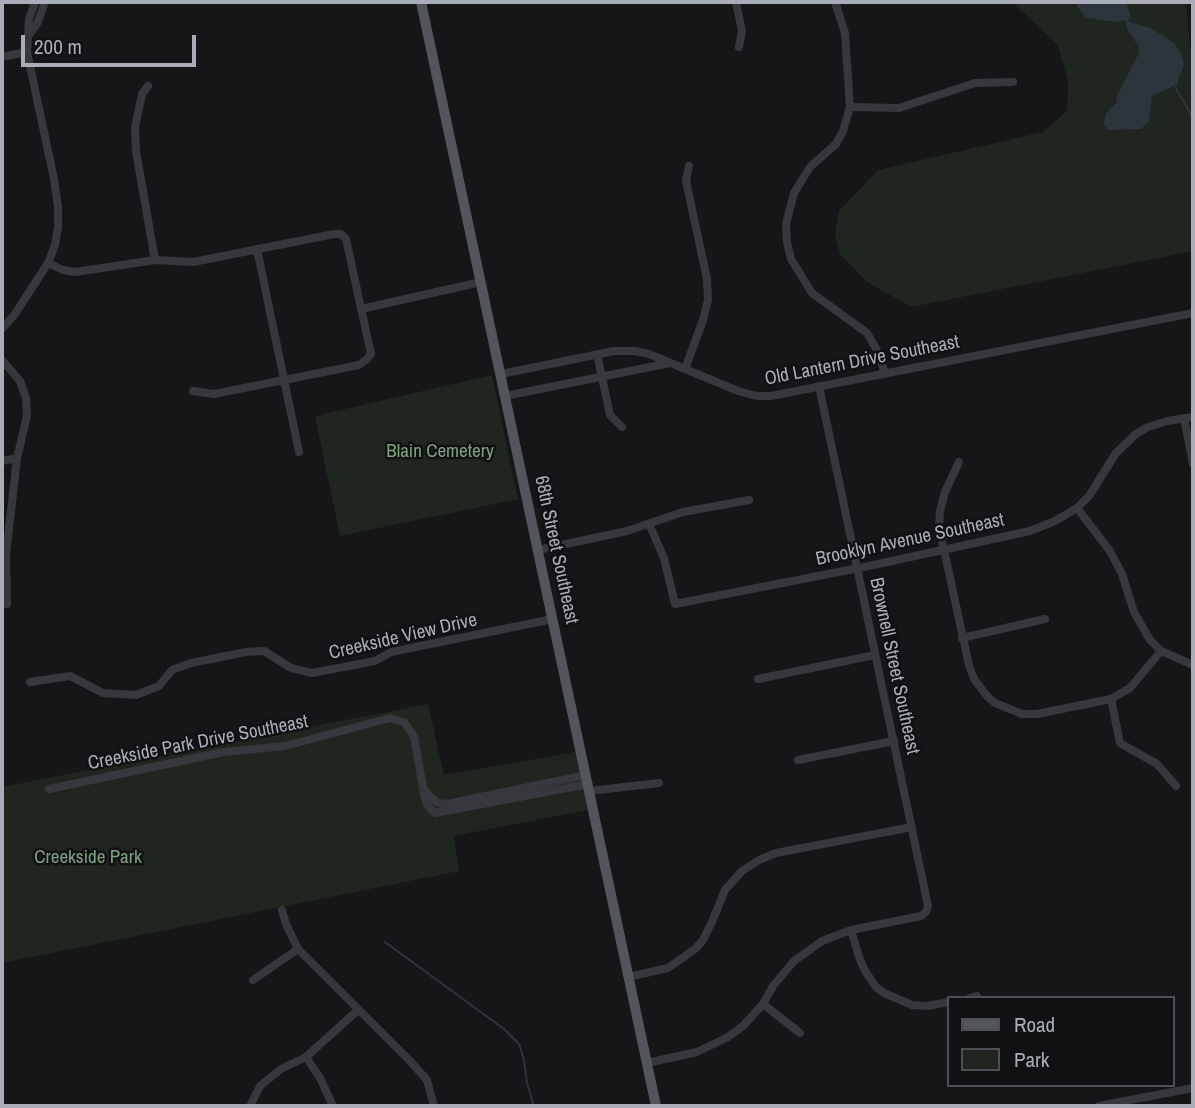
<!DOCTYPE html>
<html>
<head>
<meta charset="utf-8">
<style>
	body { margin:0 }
	#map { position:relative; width:1195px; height:1108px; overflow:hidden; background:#161618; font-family:"Archivo Narrow",sans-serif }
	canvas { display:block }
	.frame { position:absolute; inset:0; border:4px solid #a8adb8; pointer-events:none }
	.legend { position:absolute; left:947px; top:996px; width:228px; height:91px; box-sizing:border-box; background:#111113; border:2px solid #4d4f55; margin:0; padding:9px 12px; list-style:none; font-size:21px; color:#a8adb8 }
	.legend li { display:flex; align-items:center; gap:14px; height:35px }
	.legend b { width:35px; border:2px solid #4d4f55 }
	.scale { position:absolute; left:21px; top:35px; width:175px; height:32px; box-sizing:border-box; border:4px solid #a8adb8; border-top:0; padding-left:9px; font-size:21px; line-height:24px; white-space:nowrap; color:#a8adb8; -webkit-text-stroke:5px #111113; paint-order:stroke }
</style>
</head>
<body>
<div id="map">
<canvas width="1195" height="1108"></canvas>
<div class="frame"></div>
<ul class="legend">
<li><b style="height:9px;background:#53555c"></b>Road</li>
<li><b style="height:19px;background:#1e261f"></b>Park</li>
</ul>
<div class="scale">200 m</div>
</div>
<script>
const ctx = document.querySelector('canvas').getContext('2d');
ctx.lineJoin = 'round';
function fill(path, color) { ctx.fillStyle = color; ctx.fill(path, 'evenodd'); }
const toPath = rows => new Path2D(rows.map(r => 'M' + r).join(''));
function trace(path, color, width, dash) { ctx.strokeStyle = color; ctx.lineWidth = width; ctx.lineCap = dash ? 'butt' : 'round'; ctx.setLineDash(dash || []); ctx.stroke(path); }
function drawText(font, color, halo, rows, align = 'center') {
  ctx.font = font + ' "Archivo Narrow",sans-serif'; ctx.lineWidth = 5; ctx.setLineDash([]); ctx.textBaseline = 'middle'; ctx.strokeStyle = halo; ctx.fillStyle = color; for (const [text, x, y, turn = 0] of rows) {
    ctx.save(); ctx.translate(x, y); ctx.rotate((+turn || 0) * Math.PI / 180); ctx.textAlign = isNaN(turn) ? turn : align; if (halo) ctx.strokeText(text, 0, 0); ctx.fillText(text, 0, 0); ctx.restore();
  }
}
fill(toPath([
	[1012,2,1186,2,1190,47,1193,48,1193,251,911,307,867,282,840,254,835,235,839,211,878,170,1043,132,1067,111,1068,82,1058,45],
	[492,375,518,499,340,536,315,416],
	[428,704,444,775,581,751,593,809,454,836,459,871,2,963,2,787]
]), '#1e261f');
fill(toPath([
	[1074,2,1126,2,1131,18,1128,19,1129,22,1151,28,1174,43,1182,56,1184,65,1178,80,1178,84,1152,96,1149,121,1141,129,1108,130,1104,124,1105,115,1117,102,1117,96,1139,53,1139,47,1127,29,1126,20,1115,22,1089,18,1085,17]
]), '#2c353c');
trace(toPath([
	[1175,87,1192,116],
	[385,942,504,1029,519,1044,524,1060,527,1083,534,1106]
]), '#2c353c', 2);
trace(toPath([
	[736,2,742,31,739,47],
	[835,2,845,33,850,107,843,131,836,144,810,167,794,193,786,224,787,242,791,259,812,293,867,333,878,352,885,374],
	[28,36,37,24,45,2],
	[2,57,27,52],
	[148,86,142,94,135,128,136,151,155,260],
	[850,107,899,108,975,83,1013,82],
	[257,249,299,452],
	[48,263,63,270,75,272,155,260,193,262,334,234,341,234,346,239,371,354,366,360,359,365,214,394,193,391],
	[361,309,481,282],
	[2,329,15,314,48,263,55,245,58,227,58,207,54,179,27,52,29,19,35,2],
	[597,354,610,415,622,427],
	[2,360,20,381,26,398,27,416,17,458,6,555,7,604],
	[685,369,703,320,708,300,707,279,686,181,689,166],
	[501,374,614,351,635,351,649,354,738,391,757,396,771,396,1193,313],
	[505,396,670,363],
	[1184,418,1193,464],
	[2,461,17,458],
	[959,462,945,492,940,511,939,527,969,665,974,679,987,696,995,703,1022,714,1037,714,1111,699,1130,688,1161,651],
	[1077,508,1110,551,1122,574,1134,612,1150,640,1161,651,1193,665],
	[649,524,664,558,675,604,869,566,1030,531,1055,521,1077,508,1089,496,1116,453,1136,434,1148,427,1167,421,1193,417],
	[538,550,627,531,683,512,749,500],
	[962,638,1045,619],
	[758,679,875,655],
	[30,682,70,676,103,693,136,695,159,686,172,670,191,663,246,652,264,651,291,668,312,673,375,661,391,652,553,619],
	[1111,699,1120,743,1157,764,1176,786],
	[798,760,894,741],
	[49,789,224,752,285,746,390,718,404,722,414,736,425,799,427,805,435,813,588,784],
	[425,790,431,798,438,803,447,804,586,775],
	[589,791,659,783],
	[282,910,286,924,298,949,410,1061,427,1080,434,1106],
	[851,930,859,957,865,971,876,987,884,993,912,1005,928,1006,948,1002],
	[628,977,668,968,695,949,703,940,712,922,725,890,742,871,759,860,776,853,912,827],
	[253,980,298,949],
	[970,998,977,996],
	[763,1004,800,1033],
	[306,1057,320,1078,333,1106],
	[647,1063,697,1052,728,1037,743,1026,763,1004,773,986,794,961,822,941,851,930,921,916,926,912,928,906,819,386],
	[250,1106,260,1086,281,1069,306,1057,358,1010],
	[1099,1106,1193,1088]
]), '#37383d', 8);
trace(toPath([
	[421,2,656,1106]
]), '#53555c', 10);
drawText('19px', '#a8adb8', '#111113', [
	["Old Lantern Drive Southeast",862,361,-11],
	["Brooklyn Avenue Southeast",910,540,-12],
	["68th Street Southeast",556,550,78],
	["Creekside View Drive",403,637,-13],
	["Brownell Street Southeast",894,666,78],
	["Creekside Park Drive Southeast",198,743,-11]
]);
drawText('19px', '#7fa381', '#111113', [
	["Blain Cemetery",440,452],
	["Creekside Park",88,858]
]);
</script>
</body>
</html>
